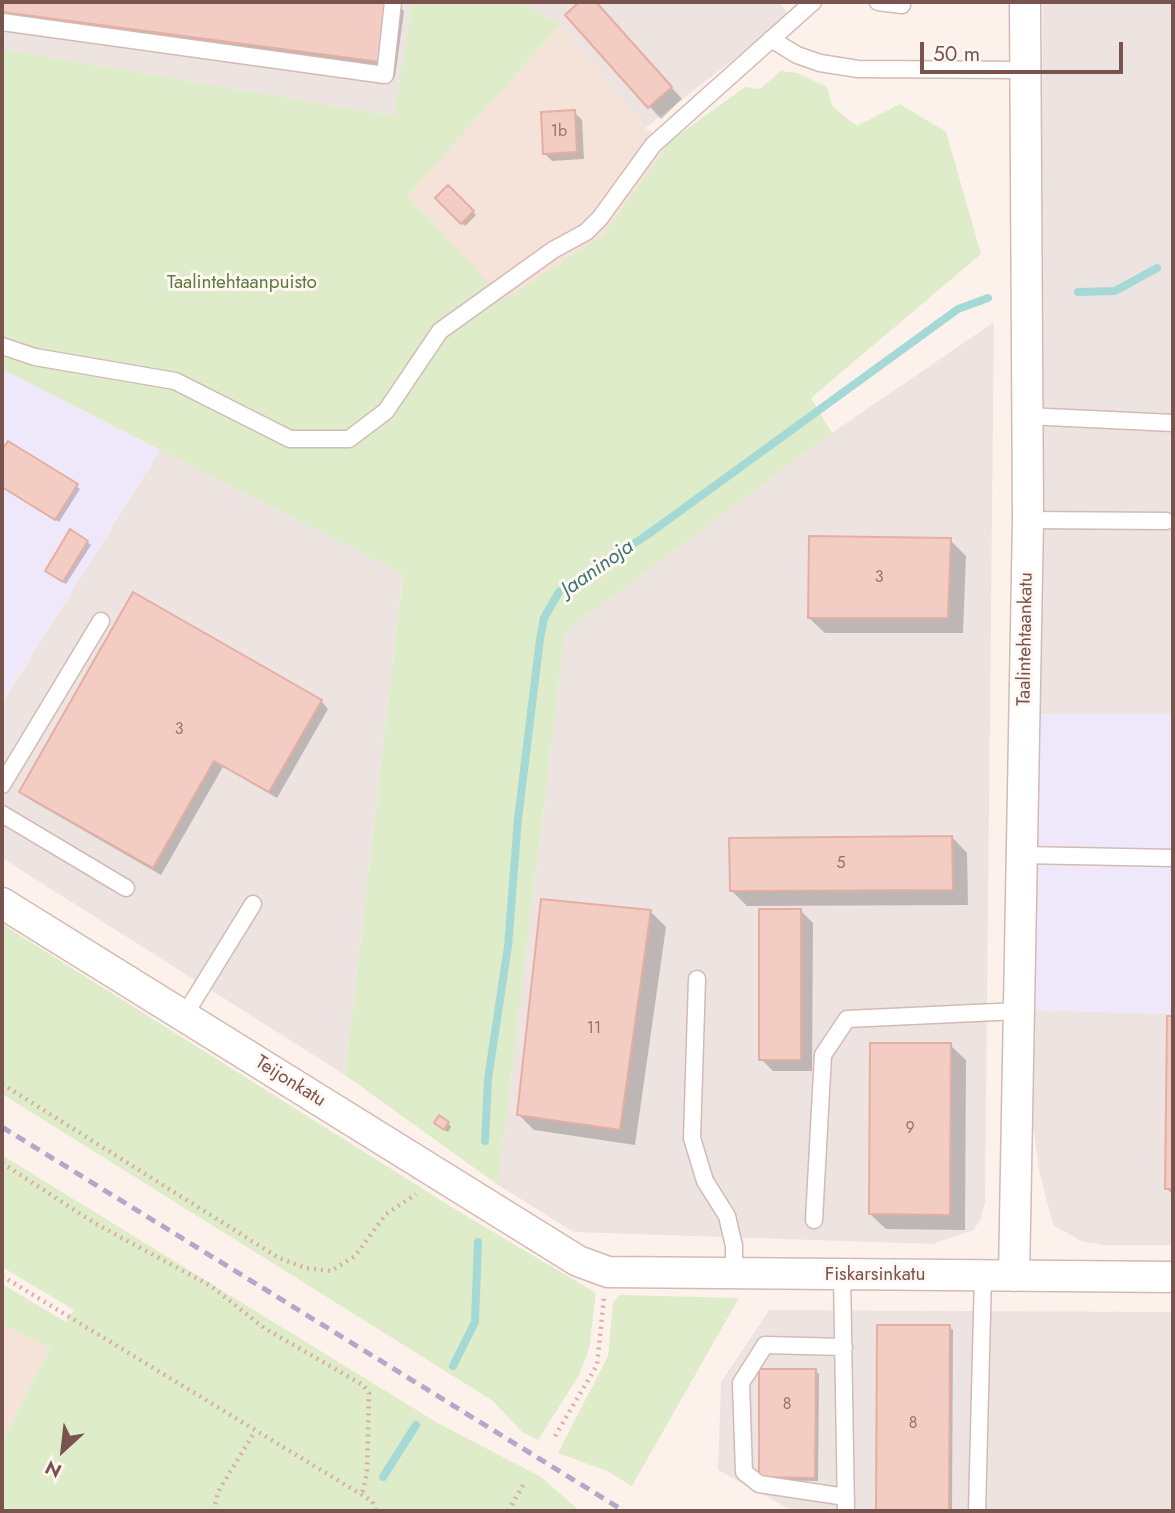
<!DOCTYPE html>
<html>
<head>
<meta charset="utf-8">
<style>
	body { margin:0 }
	#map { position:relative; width:1175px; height:1513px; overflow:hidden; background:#fdf2eb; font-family:Jost,sans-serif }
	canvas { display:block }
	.frame { position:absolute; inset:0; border:4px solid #79534d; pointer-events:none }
	.north { position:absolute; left:28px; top:1415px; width:70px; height:70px; -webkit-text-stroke:5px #fff7f2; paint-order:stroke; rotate:207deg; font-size:19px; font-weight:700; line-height:28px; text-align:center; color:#79534d }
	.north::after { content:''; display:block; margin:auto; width:24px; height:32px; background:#79534d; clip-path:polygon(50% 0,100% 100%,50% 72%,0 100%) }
	.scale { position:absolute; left:920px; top:42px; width:203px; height:32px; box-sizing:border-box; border:4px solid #79534d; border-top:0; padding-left:9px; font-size:21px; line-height:24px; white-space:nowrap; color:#79534d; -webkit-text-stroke:5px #fff7f2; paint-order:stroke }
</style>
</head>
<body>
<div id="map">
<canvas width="1175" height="1513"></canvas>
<div class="frame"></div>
<div class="north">N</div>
<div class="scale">50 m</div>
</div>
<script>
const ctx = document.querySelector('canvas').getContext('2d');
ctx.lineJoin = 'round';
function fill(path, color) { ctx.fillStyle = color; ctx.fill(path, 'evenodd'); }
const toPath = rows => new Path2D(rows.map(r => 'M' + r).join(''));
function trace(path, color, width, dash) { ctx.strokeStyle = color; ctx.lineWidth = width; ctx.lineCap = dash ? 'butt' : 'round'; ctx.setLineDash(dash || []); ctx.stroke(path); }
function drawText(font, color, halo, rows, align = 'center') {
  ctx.font = font + ' Jost,sans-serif'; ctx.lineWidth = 6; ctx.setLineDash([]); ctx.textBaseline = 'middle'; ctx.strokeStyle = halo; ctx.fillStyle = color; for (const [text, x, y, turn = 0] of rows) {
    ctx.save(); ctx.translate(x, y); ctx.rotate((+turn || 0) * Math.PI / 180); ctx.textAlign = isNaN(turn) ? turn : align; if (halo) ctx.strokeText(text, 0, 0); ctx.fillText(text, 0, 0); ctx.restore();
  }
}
fill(toPath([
	[561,24,645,128,669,142,604,234,504,301,408,196],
	[2,1324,50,1348,2,1442]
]), '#f5e3da');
fill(toPath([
	[2,2,412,2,394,116,2,49],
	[520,2,779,2,790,16,645,128,561,24],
	[1043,2,1173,2,1173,714,1036,714],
	[994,322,985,1202,981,1218,974,1230,932,1244,574,1232,498,1185,565,632,832,433],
	[160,450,403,573,345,1075,2,858,2,703],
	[1034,1010,1173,1014,1173,1245,1103,1245,1081,1241,1053,1225,1039,1170,1033,1125],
	[769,1310,1173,1312,1173,1511,793,1511,718,1470,721,1382]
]), '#ede4e1');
fill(toPath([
	[2,369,160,450,2,702],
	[1036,714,1173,714,1173,1014,1034,1010]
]), '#efe8fa');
fill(toPath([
	[412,2,520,2,561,24,408,196,504,300,604,234,669,142,745,87,760,89,781,71,797,73,827,87,832,106,857,126,900,104,946,132,981,254,811,398,832,433,565,632,498,1185,345,1075,403,574,2,369,2,49,394,116],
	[2,924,458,1211,596,1293,589,1349,579,1375,538,1440,522,1432,493,1401,2,1094],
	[2,1155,436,1422,541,1477,580,1511,2,1511,2,1442,50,1348,2,1324,2,1284,66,1322,74,1310,2,1267],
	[619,1295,739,1298,632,1486,607,1471,558,1453,608,1356,613,1303]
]), '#deecc9');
fill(toPath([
	[2,2,394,2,404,11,395,77,2,25],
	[582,2,594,2,682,99,661,119,567,15],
	[574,112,582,120,584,159,552,161,544,153],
	[448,188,476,215,465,226,437,198],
	[8,443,80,489,59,522,2,486,2,453],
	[950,540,966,556,963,633,825,633,809,618],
	[87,542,91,545,66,584,50,574],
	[321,701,328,709,277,798,223,767,161,875,29,799,22,791],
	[952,837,967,853,968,905,747,906,732,891],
	[650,911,666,927,635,1145,534,1130,519,1115],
	[801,911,813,923,812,1071,773,1071,761,1059],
	[1169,1018,1173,1018,1173,1195,1166,1188],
	[950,1045,966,1060,965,1230,886,1229,870,1214],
	[448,1123,451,1127,448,1132,439,1126],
	[878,1326,949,1327,953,1330,952,1511,877,1511],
	[815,1371,819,1374,818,1481,764,1480]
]), '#0003');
trace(toPath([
	[1078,292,1115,291,1157,268],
	[485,1141,488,1079,508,946,518,819,540,639,544,618,559,592,647,535,958,309,988,298],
	[453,1366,475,1322,478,1242],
	[383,1477,416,1425]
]), '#a5d9d6', 8);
const building = toPath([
	[2,2,388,2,380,62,2,12,2,2],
	[579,2,596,2,672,87,648,108,565,15,579,2],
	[575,110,577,152,543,154,541,112,575,110],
	[448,185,474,211,461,224,435,198,448,185],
	[8,441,78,484,55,520,2,487,2,450,8,441],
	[70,529,88,541,63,582,45,571,70,529],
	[809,536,951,538,948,618,808,618,809,536],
	[133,592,322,700,269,792,214,761,153,868,19,792,133,592],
	[952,836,953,890,730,891,729,838,952,836],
	[541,899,651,910,620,1130,517,1115,541,899],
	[759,909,801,909,801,1060,759,1060,759,909],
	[1167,1016,1173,1016,1173,1189,1165,1189,1167,1016],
	[870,1043,951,1043,950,1215,869,1214,870,1043],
	[439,1115,449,1122,444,1130,434,1123,439,1115],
	[877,1325,950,1325,949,1511,876,1511,877,1325],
	[759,1369,816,1369,815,1478,759,1477,759,1369]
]);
fill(building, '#f3ccc3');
trace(building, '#e5aea3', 2);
const lane = toPath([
	[878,2,902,5],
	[2,22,385,75,393,2],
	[771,39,797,55,820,63,858,69,1025,70],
	[2,346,35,357,175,381,290,439,349,439,386,411,440,331,553,250,586,232,600,218,653,145,813,2],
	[1027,416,1173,423],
	[1028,520,1166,521],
	[2,785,101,621],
	[2,814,126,888],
	[1022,855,1173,858],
	[697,979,692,1138,705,1181,727,1216,734,1246,734,1273],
	[184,1016,253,904],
	[814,1220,823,1055,847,1019,1018,1011],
	[842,1274,846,1511],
	[844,1347,765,1345,741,1383,744,1472,759,1484,846,1497],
	[977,1511,983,1275]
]);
const street = toPath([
	[2,903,578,1261,608,1272,1173,1277],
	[1014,1276,1028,520,1025,2]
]);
trace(lane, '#d3bab3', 19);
trace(street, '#d3bab3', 33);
trace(toPath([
	[2,1084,279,1258,305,1268,331,1271,355,1256,386,1214,416,1194],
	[2,1163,96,1224,211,1286,264,1328,363,1385,369,1393,367,1473,362,1495],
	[2,1276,372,1501,376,1511],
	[555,1436,597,1365,604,1298],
	[214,1511,218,1492,255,1431],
	[508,1511,525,1482]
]), '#d8aea5', 4.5, [2, 5]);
trace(lane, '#fff', 16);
trace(street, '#fff', 30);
trace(toPath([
	[2,1127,624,1511]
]), '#b2a8c9', 5, [10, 7]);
drawText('16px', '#98716a', null, [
	["1b",559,132],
	["3",879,578],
	["3",179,730],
	["5",841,864],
	["11",594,1029],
	["9",910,1129],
	["8",787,1405],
	["8",913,1424]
]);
drawText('19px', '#5e7941', '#fff7f2', [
	["Taalintehtaanpuisto",242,283]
]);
drawText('19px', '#79534d', '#fff7f2', [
	["Taalintehtaankatu",1026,639,-89],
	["Teijonkatu",290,1082,32],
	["Fiskarsinkatu",875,1275]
]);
drawText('italic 21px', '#3c7674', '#fff7f2', [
	["Jaaninoja",598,569,-35]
]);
</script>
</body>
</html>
